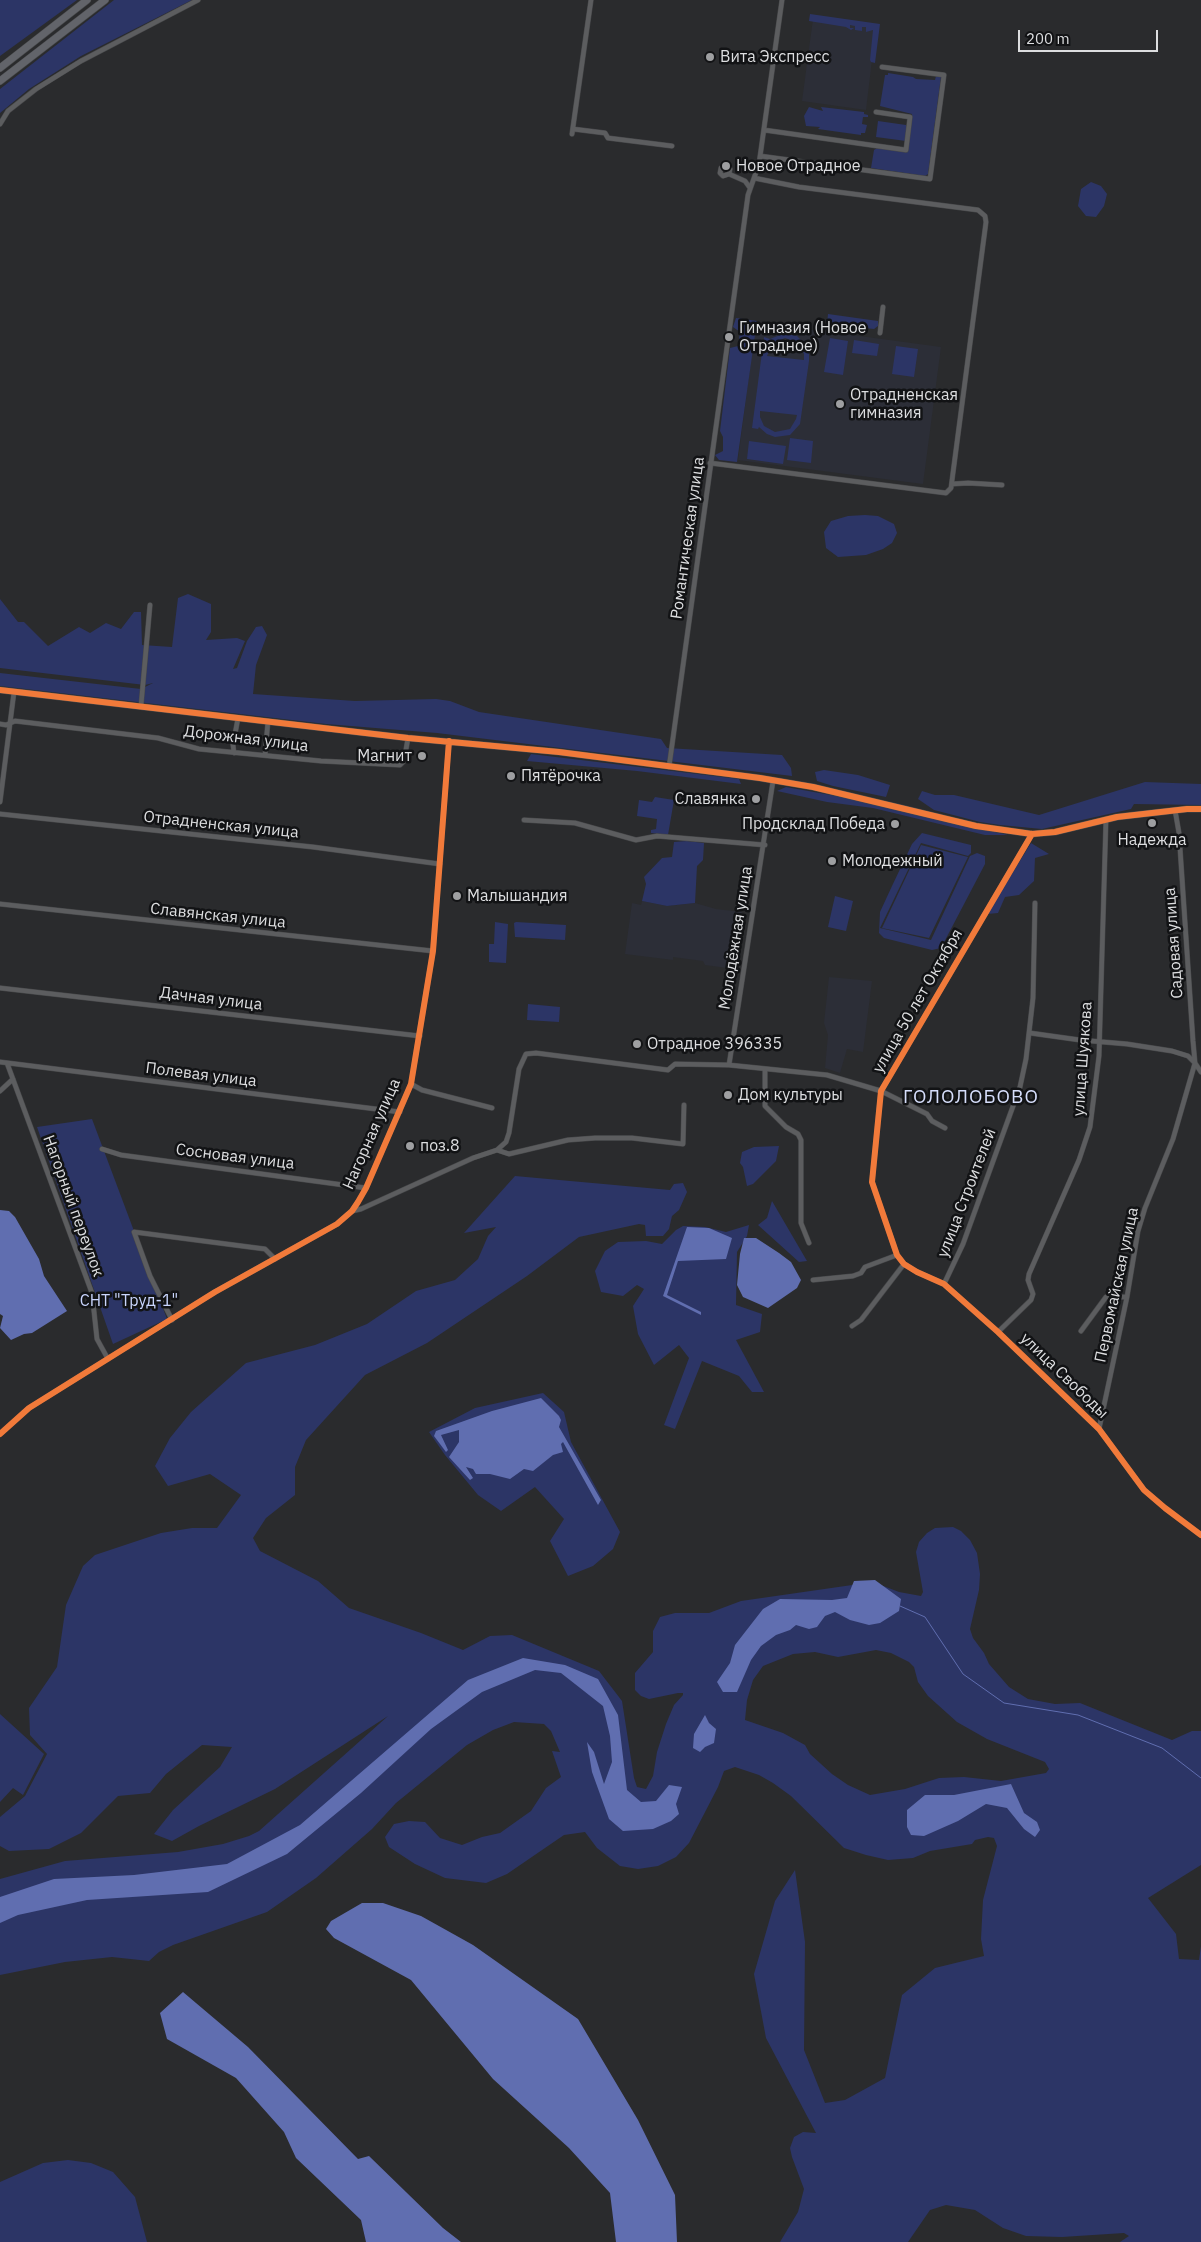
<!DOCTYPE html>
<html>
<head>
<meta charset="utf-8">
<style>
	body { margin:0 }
	#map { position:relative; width:1201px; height:2242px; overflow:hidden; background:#2a2b2d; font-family:"IBM Plex Sans",sans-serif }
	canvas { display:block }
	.scale { position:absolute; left:1018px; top:30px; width:140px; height:22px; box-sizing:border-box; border:2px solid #dddee0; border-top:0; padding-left:6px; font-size:15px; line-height:18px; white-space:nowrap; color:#dddee0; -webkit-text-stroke:4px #121315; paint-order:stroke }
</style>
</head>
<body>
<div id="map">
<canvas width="1201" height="2242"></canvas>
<div class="scale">200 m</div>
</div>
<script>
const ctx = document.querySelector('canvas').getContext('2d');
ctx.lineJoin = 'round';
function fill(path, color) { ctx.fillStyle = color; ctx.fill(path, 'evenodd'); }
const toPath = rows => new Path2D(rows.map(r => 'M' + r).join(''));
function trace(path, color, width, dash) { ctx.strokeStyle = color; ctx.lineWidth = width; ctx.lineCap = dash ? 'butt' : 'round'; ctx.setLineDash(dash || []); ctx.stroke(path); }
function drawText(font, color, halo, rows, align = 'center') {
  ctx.font = font + ' "IBM Plex Sans",sans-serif'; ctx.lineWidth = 5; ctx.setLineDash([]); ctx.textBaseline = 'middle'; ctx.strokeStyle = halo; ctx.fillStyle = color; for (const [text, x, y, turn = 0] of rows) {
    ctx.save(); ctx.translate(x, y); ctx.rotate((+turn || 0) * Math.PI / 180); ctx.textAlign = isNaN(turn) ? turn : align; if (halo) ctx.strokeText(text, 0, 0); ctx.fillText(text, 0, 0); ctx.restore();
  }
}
fill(toPath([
	[813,19,876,27,866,110,802,101],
	[756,322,941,347,923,484,738,460],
	[642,901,667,906,695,903,716,909,742,912,735,969,705,965,703,961,673,957,673,960,625,954,632,903,641,905],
	[829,977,872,981,863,1052,847,1049,840,1073,825,1068,828,1035,824,1023]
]), '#2c2e37');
fill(toPath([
	[0,0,77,0,0,56],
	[114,0,192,0,81,56,29,89,0,113,0,89],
	[810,14,880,24,875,63,871,62,870,60,873,30,866,32,866,27,862,27,862,31,855,30,855,26,850,25,850,28,854,28,851,30,846,27,809,21],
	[888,73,913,77,916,79,935,80,936,76,941,77,928,174,925,176,871,168,874,150,877,148,907,152,912,114,880,106,885,75,888,75],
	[809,107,823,111,821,107,864,112,864,114,868,115,868,117,863,117,862,124,867,125,865,133,861,133,861,135,818,129,820,127,806,126,804,116],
	[878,121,906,125,906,141,876,137],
	[1091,182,1101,186,1107,194,1104,206,1096,217,1086,216,1078,206,1081,189],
	[828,314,878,321,878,326,874,329,827,324],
	[736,318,757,321,737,462,719,460,715,455,723,451,723,437,720,431,730,348,738,346,740,332,733,327],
	[785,333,797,336,803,342,809,353,809,361,800,424,790,435,775,437,767,434,759,427,758,429,752,428,764,337,770,339],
	[785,338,794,341,800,345,804,354,804,360,767,356,772,344],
	[760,411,797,415,796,419,790,429,775,432,764,426,760,417],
	[830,338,848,341,843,375,824,372],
	[854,340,879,344,877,356,852,353],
	[896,346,918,349,914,377,892,374],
	[790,438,813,441,811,463,787,460],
	[749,441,786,446,783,464,747,459],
	[865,515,878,516,894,524,897,533,892,543,883,549,866,555,838,557,826,548,824,532,831,521,848,516],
	[188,594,211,604,211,632,206,640,237,638,245,641,233,669,237,668,247,641,256,627,262,626,267,635,256,665,253,694,355,701,436,699,450,701,479,712,661,739,667,748,782,755,791,768,792,776,437,733,326,724,0,686,0,673,141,689,153,683,145,685,0,668,0,599,18,622,24,622,48,646,79,627,90,633,106,623,121,629,134,612,141,612,142,645,172,647,178,598],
	[531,754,739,779,741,784,637,771,527,761],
	[824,770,858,775,890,785,886,797,833,786,817,781,815,772],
	[1145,782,1201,784,1201,805,1134,804,1131,809,1042,829,1000,825,980,822,934,810,918,799,922,791,935,795,954,795,1039,815],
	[786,787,853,799,1008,835,985,835,873,808,827,802,777,791],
	[655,797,674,800,668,835,651,833,651,830,656,829,657,819,637,816,639,800,652,802],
	[922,833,971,845,971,853,968,856,921,843,880,928,931,940,970,856,977,853,985,856,985,864,941,948,932,950,884,938,879,933,880,912,892,886,912,844],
	[687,841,704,843,703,860,697,866,695,903,667,906,642,901,646,884,644,877,662,858,672,857,674,842],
	[1031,843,1049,854,1035,858,1034,881,1019,895,1005,897,998,913,987,914],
	[921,845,968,857,929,938,882,928],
	[835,896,853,901,846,931,828,927],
	[495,922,508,924,506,963,489,962,489,944,494,944],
	[516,922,566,925,565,940,515,937,514,923],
	[528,1004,560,1007,559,1022,527,1020],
	[92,1119,167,1319,113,1344,37,1127],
	[779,1146,776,1161,753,1184,747,1186,743,1167,740,1163,742,1152,754,1147],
	[515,1176,670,1190,674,1184,683,1183,687,1192,679,1210,672,1216,669,1229,663,1236,646,1236,645,1225,639,1224,579,1237,527,1276,427,1343,365,1375,306,1440,295,1467,295,1495,266,1518,253,1538,260,1551,318,1581,349,1608,421,1633,463,1650,490,1636,512,1635,599,1671,622,1701,634,1778,637,1787,646,1789,653,1776,657,1752,666,1724,674,1705,683,1695,683,1693,678,1693,649,1699,641,1696,635,1690,635,1673,653,1652,653,1631,660,1617,675,1613,709,1613,741,1601,873,1582,899,1592,921,1596,923,1592,916,1552,919,1542,927,1533,935,1528,953,1527,961,1531,970,1540,977,1553,980,1574,979,1590,970,1629,973,1638,984,1653,989,1664,1009,1687,1028,1699,1055,1704,1080,1703,1172,1740,1192,1731,1201,1731,1201,1865,1148,1898,1176,1934,1179,1959,1199,1960,1201,1946,1201,2242,1120,2242,1129,2236,1124,2233,1062,2237,1026,2236,1003,2228,975,2210,946,2205,930,2210,908,2242,780,2242,798,2212,804,2189,792,2157,790,2148,794,2137,803,2132,816,2133,766,2038,754,1974,775,1901,795,1870,805,1942,804,2050,825,2103,845,2100,885,2078,902,1995,935,1968,984,1956,981,1939,983,1900,997,1846,994,1838,988,1837,975,1840,972,1844,930,1851,913,1858,888,1860,866,1855,844,1848,791,1796,773,1783,759,1775,735,1767,724,1771,718,1787,689,1843,676,1857,658,1866,638,1869,620,1866,597,1848,585,1832,564,1835,507,1874,486,1883,445,1878,415,1864,389,1847,385,1837,394,1824,409,1821,425,1822,440,1838,462,1845,482,1837,500,1833,531,1811,546,1788,561,1777,552,1751,560,1752,551,1731,544,1724,514,1722,493,1730,467,1745,396,1803,372,1829,316,1878,267,1912,173,1945,159,1952,149,1961,112,1957,65,1962,0,1975,0,1879,65,1861,178,1852,223,1844,249,1836,259,1831,388,1716,275,1789,199,1826,172,1841,154,1834,173,1810,220,1767,232,1747,202,1745,166,1774,150,1793,118,1796,81,1833,49,1849,9,1851,0,1846,0,1817,25,1796,47,1754,30,1735,29,1708,57,1667,66,1605,83,1566,95,1555,161,1533,192,1528,217,1528,241,1495,210,1474,168,1486,155,1466,170,1438,191,1412,246,1363,315,1345,367,1324,416,1291,455,1280,478,1259,488,1236,496,1227,464,1233],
	[876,1650,891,1653,909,1662,914,1667,918,1682,928,1696,957,1722,987,1739,1045,1762,1049,1769,1046,1773,1001,1781,964,1777,939,1778,905,1789,870,1795,848,1785,832,1774,810,1754,805,1745,783,1733,745,1720,747,1700,753,1680,763,1666,793,1654,815,1652,838,1657],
	[772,1201,807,1261,799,1262,758,1225,767,1218],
	[749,1225,747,1236,737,1252,736,1305,762,1314,760,1332,736,1340,764,1392,752,1392,739,1376,702,1361,675,1429,664,1425,689,1358,679,1345,654,1365,638,1334,633,1306,644,1289,637,1285,623,1296,601,1292,595,1271,605,1251,618,1242,646,1241,662,1244,676,1230,683,1226,705,1227,726,1232],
	[543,1393,564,1412,571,1442,620,1532,613,1549,593,1566,568,1576,550,1541,564,1519,535,1487,501,1511,478,1495,445,1455,429,1432,475,1408],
	[0,1714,44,1754,23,1795,13,1788,0,1802],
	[68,2160,91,2163,113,2172,135,2197,147,2242,0,2242,0,2182,43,2163]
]), '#2c3566');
fill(toPath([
	[0,1210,9,1211,15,1217,39,1259,44,1276,67,1311,32,1333,24,1334,11,1340,0,1328,3,1316,0,1314],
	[687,1227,709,1228,732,1238,726,1259,678,1261,667,1295,701,1312,701,1315,663,1296],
	[744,1238,756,1238,779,1253,791,1262,801,1280,797,1288,768,1308,743,1297,737,1285,740,1254],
	[541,1398,559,1416,561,1420,559,1427,601,1500,598,1505,563,1442,561,1444,563,1452,553,1455,533,1471,524,1469,510,1479,490,1474,476,1474,473,1469,466,1467,473,1478,470,1480,449,1457,459,1442,459,1430,441,1435,448,1450,446,1452,434,1436,436,1431,492,1411],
	[875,1580,901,1599,899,1611,880,1623,869,1625,850,1620,835,1612,825,1616,817,1627,809,1629,796,1625,790,1630,776,1635,761,1646,751,1660,737,1692,723,1692,717,1682,730,1663,735,1645,763,1609,780,1599,832,1600,847,1598,854,1581],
	[523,1658,565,1665,598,1679,618,1715,627,1790,641,1802,656,1801,669,1785,682,1787,676,1804,679,1814,671,1821,653,1829,623,1831,609,1819,592,1772,587,1742,594,1752,604,1784,612,1762,610,1736,603,1706,561,1673,535,1670,482,1692,431,1729,361,1793,287,1854,208,1892,87,1900,18,1915,0,1923,0,1897,54,1879,134,1875,227,1864,300,1825,468,1680],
	[705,1715,709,1723,716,1729,714,1743,705,1747,700,1752,693,1748,694,1734],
	[1011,1784,1024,1813,1037,1822,1040,1830,1035,1837,1024,1829,1007,1808,986,1804,958,1821,924,1836,911,1835,907,1827,907,1810,925,1795,954,1795],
	[362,1903,383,1903,421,1916,473,1945,578,2019,638,2120,675,2195,677,2242,616,2242,610,2193,569,2148,493,2079,411,1980,334,1938,326,1929,331,1921],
	[183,1992,248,2047,358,2159,369,2156,443,2228,461,2242,366,2242,361,2220,296,2158,284,2132,236,2078,167,2039,160,2013]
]), '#606eb0');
trace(toPath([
	[900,1606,925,1617,963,1674,1004,1703,1078,1715,1162,1748,1201,1778]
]), '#606eb0', 1);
const minor = toPath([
	[0,124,8,111,36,89,81,61,198,0],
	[573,129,605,133,608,138,672,146],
	[764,130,906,150,910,117,876,112],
	[572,134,591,0],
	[760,156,930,179,944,75,882,67],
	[729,174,723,176,720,173,721,168,728,166,730,169,729,174,745,181,750,188],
	[880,333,883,307],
	[710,463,946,493,951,488,986,222,985,216,978,210,799,187,754,178],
	[952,484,968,483,1002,485],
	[141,706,150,605],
	[0,724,6,725,15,721,158,738,199,749,321,761,400,765,404,761,408,738],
	[234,753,233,745,238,718],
	[265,755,268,721],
	[669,767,748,195,759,164,782,0],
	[0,802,14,692],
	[1175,810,1179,833,1193,1041,1195,1063,1201,1072],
	[0,814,313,847,440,864],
	[524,820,575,823,636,840,657,836,765,845],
	[1032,834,881,1091,872,1182,897,1255,904,1264,917,1272,944,1284,998,1332,1099,1429,1144,1490,1165,1508,1201,1535],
	[0,904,433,951],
	[0,988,420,1036],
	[1030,1033,1080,1040,1127,1044,1172,1051,1188,1056,1195,1063,1173,1139,1145,1208,1138,1231,1127,1297,1099,1429],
	[0,1062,400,1112],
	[7,1063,92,1293,97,1339,108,1359],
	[729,1065,773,781],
	[765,1069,765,1106,786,1127,798,1134,801,1140,801,1223,809,1243],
	[411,1084,422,1090,492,1108],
	[0,1091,13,1079],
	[102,1149,121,1155,366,1188],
	[497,1150,509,1154,568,1140,595,1138,632,1138,683,1144,684,1105],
	[352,1211,361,1209,473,1158,497,1150,506,1142,509,1133,519,1069,526,1054,536,1053,668,1070,675,1064,729,1065,827,1075,881,1091,927,1114,932,1121,945,1128],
	[813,1280,853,1276,861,1273,865,1267,897,1255],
	[944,1284,963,1244,1020,1087,1026,1059,1033,998,1035,903],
	[172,1320,150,1276,134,1232,265,1249,275,1259],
	[852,1326,861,1320,904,1264],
	[1081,1331,1106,1297,1127,1297],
	[998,1332,1031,1300,1033,1294,1028,1280,1029,1274,1079,1160,1090,1127,1099,1056,1106,819],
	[0,1434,29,1408,215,1292,337,1224,352,1211,358,1202,366,1188,411,1084,433,951,449,741]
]);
const tertiary = toPath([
	[0,690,408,738,559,752,760,778,813,787,976,826,1032,834,1055,832,1117,817,1187,809,1201,809]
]);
const trunk = toPath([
	[0,68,87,0],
	[0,81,105,0]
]);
trace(minor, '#47484a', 5.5);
trace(tertiary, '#47484a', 7);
trace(trunk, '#47484a', 8);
trace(minor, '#5c5d5f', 4.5);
trace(tertiary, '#5c5d5f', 5.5);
trace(trunk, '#62646a', 7);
trace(toPath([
	[0,690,408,738,559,752,760,778,813,787,976,826,1032,834,1055,832,1117,817,1187,809,1201,809],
	[1032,834,881,1091,872,1182,897,1255,904,1264,917,1272,944,1284,998,1332,1099,1429,1144,1490,1165,1508,1201,1535],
	[0,1434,29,1408,215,1292,337,1224,352,1211,358,1202,366,1188,411,1084,433,951,449,741]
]), '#f17a3a', 6);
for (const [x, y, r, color] of [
	[710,57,5,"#9e9fa1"],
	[726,166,5,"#9e9fa1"],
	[729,337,5,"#9e9fa1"],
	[840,404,5,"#9e9fa1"],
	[422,756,5,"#9e9fa1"],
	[511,776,5,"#9e9fa1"],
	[756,799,5,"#9e9fa1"],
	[1152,823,5,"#9e9fa1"],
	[895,824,5,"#9e9fa1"],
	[832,861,5,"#9e9fa1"],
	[457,896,5,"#9e9fa1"],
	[637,1044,5,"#9e9fa1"],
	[728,1095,5,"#9e9fa1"],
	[410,1146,5,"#9e9fa1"]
]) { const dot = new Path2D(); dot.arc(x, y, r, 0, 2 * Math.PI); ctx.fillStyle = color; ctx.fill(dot); trace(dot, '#121315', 2); }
drawText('16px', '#dddee0', '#121315', [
	["Вита Экспресс",720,57],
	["Новое Отрадное",736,166],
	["Гимназия (Новое",739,328],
	["Отрадное)",739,346],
	["Отрадненская",850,395],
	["гимназия",850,413],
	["Магнит",412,756,"right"],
	["Пятёрочка",521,776],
	["Славянка",746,799,"right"],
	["Продсклад Победа",885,824,"right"],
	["Надежда",1152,840,"center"],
	["Молодежный",842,861],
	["Малышандия",467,896],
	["Отрадное 396335",647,1044],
	["Дом культуры",738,1095],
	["поз.8",420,1146]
], 'left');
drawText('16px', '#dddee0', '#121315', [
	["Романтическая улица",688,538,-82],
	["Дорожная улица",246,739,7],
	["Отрадненская улица",221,825,6],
	["Славянская улица",218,916,6],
	["Молодёжная улица",736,938,-81],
	["Садовая улица",1174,943,-94],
	["Дачная улица",211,999,7],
	["улица 50 лет Октября",918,1001,-60],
	["улица Шуякова",1083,1059,-86],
	["Полевая улица",201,1075,7],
	["Нагорная улица",372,1134,-66],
	["Сосновая улица",235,1157,7],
	["улица Строителей",967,1193,-69],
	["Нагорный переулок",73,1206,70],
	["Первомайская улица",1117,1285,-78],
	["улица Свободы",1064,1376,44]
]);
drawText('16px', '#cad6fe', '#121315', [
	["СНТ \"Труд-1\"",129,1301]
]);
ctx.letterSpacing = '1px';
drawText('19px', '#d6defb', '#121315', [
	["ГОЛОЛОБОВО",971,1098]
]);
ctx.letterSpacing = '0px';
</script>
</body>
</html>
